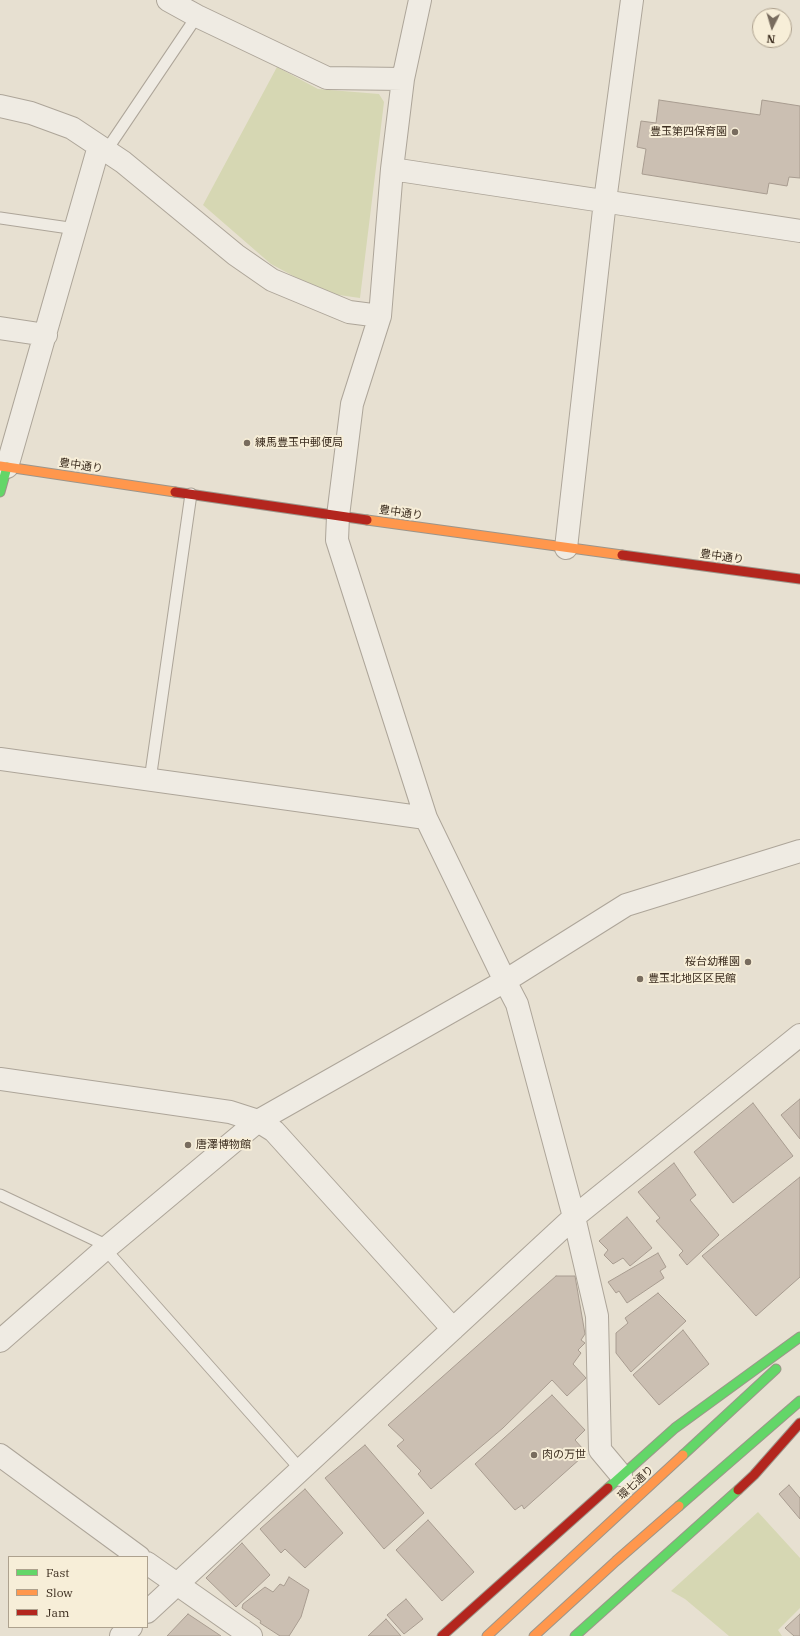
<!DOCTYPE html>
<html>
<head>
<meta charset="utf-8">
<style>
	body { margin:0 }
	#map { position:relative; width:800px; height:1636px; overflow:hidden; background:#e7e0d1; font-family:"IBM Plex Serif",serif }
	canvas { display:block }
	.legend { position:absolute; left:8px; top:1556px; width:140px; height:72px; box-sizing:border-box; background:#f7eed8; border:1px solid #ada18e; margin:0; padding:5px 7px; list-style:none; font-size:12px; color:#3d2e20 }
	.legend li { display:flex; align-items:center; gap:8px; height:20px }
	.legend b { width:20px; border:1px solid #ada18e }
	.north { position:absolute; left:752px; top:8px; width:40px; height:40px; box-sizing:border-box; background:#f7eed8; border:1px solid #ada18e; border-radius:50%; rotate:185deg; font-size:11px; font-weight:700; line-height:16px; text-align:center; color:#3d2e20 }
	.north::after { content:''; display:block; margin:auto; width:14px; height:18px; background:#786c5e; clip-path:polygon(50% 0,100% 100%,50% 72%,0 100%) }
</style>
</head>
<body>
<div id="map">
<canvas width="800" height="1636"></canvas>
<ul class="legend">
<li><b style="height:5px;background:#63d668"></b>Fast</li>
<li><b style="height:5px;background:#ff974d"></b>Slow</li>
<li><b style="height:5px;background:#b3261e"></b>Jam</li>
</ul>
<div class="north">N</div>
</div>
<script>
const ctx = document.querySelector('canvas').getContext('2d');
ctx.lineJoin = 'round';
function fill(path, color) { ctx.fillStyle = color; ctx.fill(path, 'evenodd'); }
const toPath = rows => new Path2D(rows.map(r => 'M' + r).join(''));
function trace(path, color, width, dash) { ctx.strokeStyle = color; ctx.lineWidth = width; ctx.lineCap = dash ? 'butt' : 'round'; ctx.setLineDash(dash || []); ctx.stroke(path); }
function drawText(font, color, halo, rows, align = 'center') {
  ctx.font = font + ' "IBM Plex Serif","Noto Sans JP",serif'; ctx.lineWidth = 4; ctx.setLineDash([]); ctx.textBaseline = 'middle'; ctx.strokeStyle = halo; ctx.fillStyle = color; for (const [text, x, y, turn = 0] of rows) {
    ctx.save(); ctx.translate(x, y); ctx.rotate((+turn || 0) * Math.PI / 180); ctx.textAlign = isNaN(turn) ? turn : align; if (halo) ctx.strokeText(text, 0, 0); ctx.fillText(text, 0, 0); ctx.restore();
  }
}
fill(toPath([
	[277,67,318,89,379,94,384,102,360,298,325,293,271,264,203,205],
	[758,1512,800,1558,800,1608,778,1630,782,1636,729,1636,685,1599,671,1591]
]), '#d6d7b3');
const building = toPath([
	[659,100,760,115,762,100,800,106,800,178,789,177,787,186,769,183,767,194,642,174,646,149,637,147,641,121,656,123,659,100],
	[800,1099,800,1139,781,1115,800,1099],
	[753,1103,793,1156,733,1203,694,1152,753,1103],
	[674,1163,696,1195,690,1200,719,1235,687,1265,679,1255,683,1251,656,1221,660,1218,638,1192,674,1163],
	[800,1177,800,1277,756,1316,702,1256,800,1177],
	[627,1217,652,1248,630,1266,623,1258,613,1264,604,1255,608,1250,599,1241,627,1217],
	[658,1253,666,1267,660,1271,664,1278,627,1303,619,1291,616,1293,608,1282,658,1253],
	[556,1276,575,1276,585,1334,581,1340,585,1343,578,1350,581,1353,573,1364,586,1378,567,1396,552,1380,503,1428,431,1489,418,1474,421,1471,397,1446,404,1440,388,1425,556,1276],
	[658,1293,686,1321,631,1372,616,1353,616,1333,628,1323,625,1318,658,1293],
	[683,1330,709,1364,659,1405,633,1375,683,1330],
	[552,1395,585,1430,575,1440,583,1449,578,1454,581,1458,524,1509,522,1505,515,1510,475,1464,552,1395],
	[365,1445,424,1513,384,1549,325,1478,365,1445],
	[789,1485,800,1498,800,1519,779,1494,789,1485],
	[305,1489,343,1533,305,1568,285,1549,281,1553,260,1529,305,1489],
	[428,1520,474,1572,442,1601,396,1550,428,1520],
	[242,1543,270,1575,236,1607,206,1578,242,1543],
	[289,1577,309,1590,301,1617,291,1633,289,1636,280,1636,260,1623,261,1621,242,1608,243,1604,265,1587,273,1592,280,1584,284,1586,289,1577],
	[406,1599,423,1619,404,1634,387,1615,406,1599],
	[188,1614,221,1636,167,1636,188,1614],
	[800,1614,800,1636,794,1636,785,1628,800,1614],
	[386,1619,401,1636,368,1636,386,1619]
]);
fill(building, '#cbbfb2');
trace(building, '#a89c90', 1);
const lane = toPath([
	[106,151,197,16],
	[0,218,76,229],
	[150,780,191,494],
	[0,1195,108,1246],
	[105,1249,301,1470]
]);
const street = toPath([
	[168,0,197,16,327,78,403,79],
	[420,0,403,79,392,169,380,316,352,404,338,516,337,540,426,818,505,981,517,1004,574,1217,597,1316,600,1450,621,1475],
	[0,106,31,113,72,128,123,162,236,255,272,280,349,312,380,316],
	[392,169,800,231],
	[0,328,46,335],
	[7,467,99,146],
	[566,548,605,201,632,0],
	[0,759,426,818],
	[0,1079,230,1112,258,1121,274,1131,453,1329],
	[0,1341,105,1249,258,1121,505,981,626,905,800,851],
	[0,1455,139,1557],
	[147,1563,251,1636],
	[147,1612,574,1217,800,1035],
	[121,1636,131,1627]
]);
const fast = toPath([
	[0,492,7,467],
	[683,1455,776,1369],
	[608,1488,675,1428,800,1337],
	[679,1506,800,1401],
	[575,1636,738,1490]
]);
const slow = toPath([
	[0,466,175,492],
	[367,520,622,555],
	[487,1636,683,1455],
	[534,1636,616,1561,679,1506]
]);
const jam = toPath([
	[175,492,367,520],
	[622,555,800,579],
	[738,1490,754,1475,800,1423],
	[442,1636,608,1488]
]);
trace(lane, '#ada599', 13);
trace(street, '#ada599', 24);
trace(fast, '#9c958a', 11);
trace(slow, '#9c958a', 11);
trace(jam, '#9c958a', 11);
trace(lane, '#efebe3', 11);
trace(street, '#efebe3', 22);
trace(fast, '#63d668', 9);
trace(slow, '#ff974d', 9);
trace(jam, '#b3261e', 9);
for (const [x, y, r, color] of [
	[735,132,4,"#786c5e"],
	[247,443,4,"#786c5e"],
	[748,962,4,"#786c5e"],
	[640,979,4,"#786c5e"],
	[188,1145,4,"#786c5e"],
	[534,1455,4,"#786c5e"]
]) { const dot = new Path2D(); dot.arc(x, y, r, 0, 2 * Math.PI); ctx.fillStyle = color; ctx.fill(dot); trace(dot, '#f7eed8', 1.5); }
drawText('11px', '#3d2e20', '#f7eed8', [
	["豊玉第四保育園",727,132,"right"],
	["練馬豊玉中郵便局",255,443],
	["桜台幼稚園",740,962,"right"],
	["豊玉北地区区民館",648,979],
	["唐澤博物館",196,1145],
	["肉の万世",542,1455]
], 'left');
drawText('11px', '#3d2e20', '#f7eed8', [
	["豊中通り",81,466,8],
	["豊中通り",401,513,8],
	["豊中通り",722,557,8],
	["環七通り",636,1483,-43]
]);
</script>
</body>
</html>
